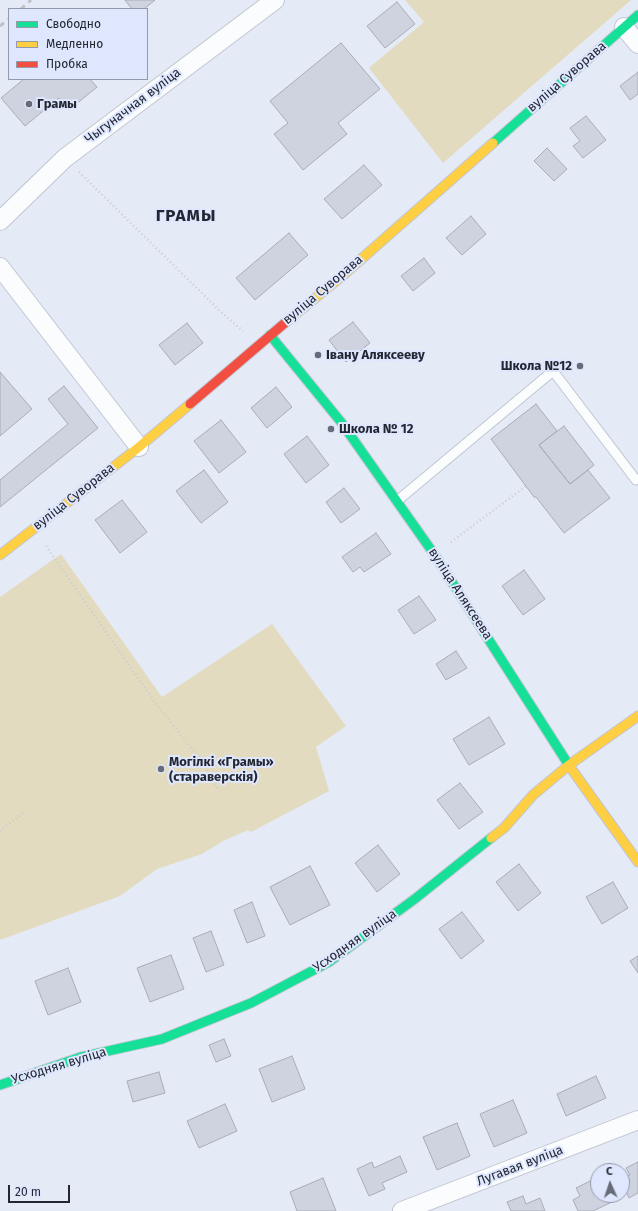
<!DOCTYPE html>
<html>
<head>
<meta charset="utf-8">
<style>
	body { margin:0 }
	#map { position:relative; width:638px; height:1211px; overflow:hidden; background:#e5eaf7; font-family:"Fira Sans",sans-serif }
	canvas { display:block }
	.legend { position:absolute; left:8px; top:8px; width:140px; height:72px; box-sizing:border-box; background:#dee7fe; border:1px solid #939aac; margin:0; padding:5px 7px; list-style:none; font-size:12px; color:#232732 }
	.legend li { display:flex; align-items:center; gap:8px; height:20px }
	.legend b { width:20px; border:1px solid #939aac }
	.north { position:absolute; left:590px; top:1163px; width:40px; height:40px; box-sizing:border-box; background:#dee7fe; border:1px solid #939aac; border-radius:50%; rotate:357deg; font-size:11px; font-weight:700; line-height:16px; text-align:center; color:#232732 }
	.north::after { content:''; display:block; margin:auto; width:14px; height:18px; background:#676b77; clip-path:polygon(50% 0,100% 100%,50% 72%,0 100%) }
	.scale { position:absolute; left:8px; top:1185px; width:62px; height:18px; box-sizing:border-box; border:2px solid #232732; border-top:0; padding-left:5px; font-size:12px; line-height:14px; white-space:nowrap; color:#232732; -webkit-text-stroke:3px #dee7fe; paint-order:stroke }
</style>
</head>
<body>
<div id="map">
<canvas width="638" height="1211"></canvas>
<ul class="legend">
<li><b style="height:5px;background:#16e098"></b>Свободно</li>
<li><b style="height:5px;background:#ffcf43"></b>Медленно</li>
<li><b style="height:5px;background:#f24e42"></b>Пробка</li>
</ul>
<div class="north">С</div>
<div class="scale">20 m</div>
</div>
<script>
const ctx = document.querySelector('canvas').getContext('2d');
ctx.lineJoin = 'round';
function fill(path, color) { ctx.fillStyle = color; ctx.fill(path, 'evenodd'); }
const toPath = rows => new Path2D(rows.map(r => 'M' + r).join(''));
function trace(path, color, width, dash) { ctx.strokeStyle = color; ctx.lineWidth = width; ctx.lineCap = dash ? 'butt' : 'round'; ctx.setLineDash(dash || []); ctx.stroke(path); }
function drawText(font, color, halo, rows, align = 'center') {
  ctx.font = font + ' "Fira Sans",sans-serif'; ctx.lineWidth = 4; ctx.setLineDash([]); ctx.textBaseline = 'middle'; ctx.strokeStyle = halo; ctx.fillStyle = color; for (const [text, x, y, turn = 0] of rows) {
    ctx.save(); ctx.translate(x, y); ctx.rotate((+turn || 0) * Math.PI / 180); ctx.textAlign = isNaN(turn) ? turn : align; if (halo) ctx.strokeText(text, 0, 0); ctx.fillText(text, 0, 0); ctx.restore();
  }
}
fill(toPath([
	[405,0,631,0,443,163,369,68,424,22],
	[61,554,162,697,272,624,346,726,316,747,329,791,251,832,248,830,223,841,202,854,157,869,120,896,0,940,0,597]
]), '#e2dbbf');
const building = toPath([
	[125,0,155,0,144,9,132,9,125,0],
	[397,2,415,24,385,48,367,26,397,2],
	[341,43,380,89,338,123,347,134,303,170,274,134,288,123,270,101,341,43],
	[638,72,638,94,630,100,620,86,638,72],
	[24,79,90,79,97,87,69,110,59,98,25,126,1,98,24,79],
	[586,116,606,140,583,158,573,146,580,141,570,128,586,116],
	[547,148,567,169,554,181,534,161,547,148],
	[364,165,382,185,342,219,324,199,364,165],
	[471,216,486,234,462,255,446,238,471,216],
	[289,233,308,255,255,300,236,278,289,233],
	[424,258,435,273,413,291,401,276,424,258],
	[353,322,370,343,346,362,329,340,353,322],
	[187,323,203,343,175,365,159,345,187,323],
	[0,372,32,409,0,436,0,372],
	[64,386,98,428,0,507,0,480,68,424,48,399,64,386],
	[276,387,292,407,267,428,251,408,276,387],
	[536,404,557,431,539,445,570,484,588,470,610,498,564,533,536,497,534,497,491,439,536,404],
	[221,420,246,452,219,473,194,441,221,420],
	[564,426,594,465,570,484,539,445,564,426],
	[307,436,329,465,306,483,284,454,307,436],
	[204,470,228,502,201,523,176,491,204,470],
	[344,488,360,509,341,523,326,502,344,488],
	[122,500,147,532,120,553,95,520,122,500],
	[376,533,391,554,364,572,360,567,353,572,342,557,376,533],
	[524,570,545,599,523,615,502,586,524,570],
	[419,596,436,620,414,634,398,610,419,596],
	[456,651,467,668,446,680,436,664,456,651],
	[489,717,505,744,469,765,453,739,489,717],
	[460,783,483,812,459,829,437,800,460,783],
	[378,845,400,874,377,892,355,863,378,845],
	[519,864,541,893,518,911,496,882,519,864],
	[310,866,330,905,290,925,270,887,310,866],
	[613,882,628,908,602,924,586,897,613,882],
	[252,902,265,936,247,943,234,910,252,902],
	[462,912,484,941,461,959,439,929,462,912],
	[211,931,224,965,206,972,193,938,211,931],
	[171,955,184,989,150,1002,137,968,171,955],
	[638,956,638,973,630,961,638,956],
	[68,968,81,1002,48,1015,35,981,68,968],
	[224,1039,231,1056,216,1062,209,1045,224,1039],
	[292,1056,305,1089,272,1102,259,1069,292,1056],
	[159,1072,165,1093,133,1102,127,1081,159,1072],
	[596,1076,606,1098,566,1116,557,1094,596,1076],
	[513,1100,527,1133,494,1147,480,1114,513,1100],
	[225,1104,237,1131,199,1148,187,1121,225,1104],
	[457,1123,470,1156,437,1170,423,1137,457,1123],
	[400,1156,407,1172,382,1183,385,1189,369,1196,357,1169,372,1162,374,1168,400,1156],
	[638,1162,638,1193,629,1198,622,1182,622,1179,630,1175,626,1168,638,1162],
	[598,1177,598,1195,611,1195,614,1201,593,1211,578,1211,573,1200,580,1196,576,1188,598,1177],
	[323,1178,336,1211,297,1211,290,1192,323,1178],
	[523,1196,526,1204,540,1198,545,1211,511,1211,507,1202,523,1196]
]);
fill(building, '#cfd3df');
trace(building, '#a8acb7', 1);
const lane = toPath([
	[397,501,553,371,636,480]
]);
const street = toPath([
	[624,27,638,44],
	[0,221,65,158,275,0],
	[0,267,139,447],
	[402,1211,638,1120]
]);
const fast = toPath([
	[493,143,638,15],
	[270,335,341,422,434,554,570,767],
	[0,1085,81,1057,162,1039,251,1003,329,962,416,898,491,838]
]);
const slow = toPath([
	[286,322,342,276,493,143],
	[0,555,139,447,190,404],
	[570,767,638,862],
	[491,838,504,828,533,795,569,765,638,716]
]);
const jam = toPath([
	[190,404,286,322]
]);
trace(lane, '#c1c6d1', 11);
trace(street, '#c1c6d1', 20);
trace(fast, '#c1c6d1', 11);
trace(slow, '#c1c6d1', 11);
trace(jam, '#c1c6d1', 11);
trace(toPath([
	[79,172,221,312,243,331],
	[451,542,526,486],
	[46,546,156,704,199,757,219,790],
	[0,831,23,813]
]), '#c9cccf', 2.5, [1, 3]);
trace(lane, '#fbfcfe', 9);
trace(street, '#fbfcfe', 18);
trace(fast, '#16e098', 9);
trace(slow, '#ffcf43', 9);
trace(jam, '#f24e42', 9);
trace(toPath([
	[21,9,31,0],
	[0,26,9,19]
]), '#c0c1c5', 3, [5, 5]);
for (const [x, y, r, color] of [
	[29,104,4,"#676b77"],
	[318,355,4,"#676b77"],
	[580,366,4,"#676b77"],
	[331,429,4,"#676b77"],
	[161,769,4,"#676b77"]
]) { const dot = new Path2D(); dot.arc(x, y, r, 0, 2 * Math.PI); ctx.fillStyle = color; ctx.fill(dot); trace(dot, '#dee7fe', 1.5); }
drawText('13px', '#232732', '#dee7fe', [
	["вуліца Суворава",567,77,-41],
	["Чыгуначная вуліца",133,106,-37],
	["вуліца Суворава",323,290,-40],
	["вуліца Суворава",74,497,-38],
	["вуліца Аляксеева",460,594,57],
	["Усходняя вуліца",355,941,-35],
	["Усходняя вуліца",59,1066,-17],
	["Лугавая вуліца",520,1166,-21]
]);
drawText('bold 13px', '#232732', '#dee7fe', [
	["Грамы",37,104],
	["Івану Аляксееву",326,355],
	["Школа №12",572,366,"right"],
	["Школа № 12",339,429],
	["Могілкі «Грамы»",169,762],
	["(стараверскія)",169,777]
], 'left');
ctx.letterSpacing = '1px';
drawText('bold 17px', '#232732', '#dee7fe', [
	["ГРАМЫ",186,216]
]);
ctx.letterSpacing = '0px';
</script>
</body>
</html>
